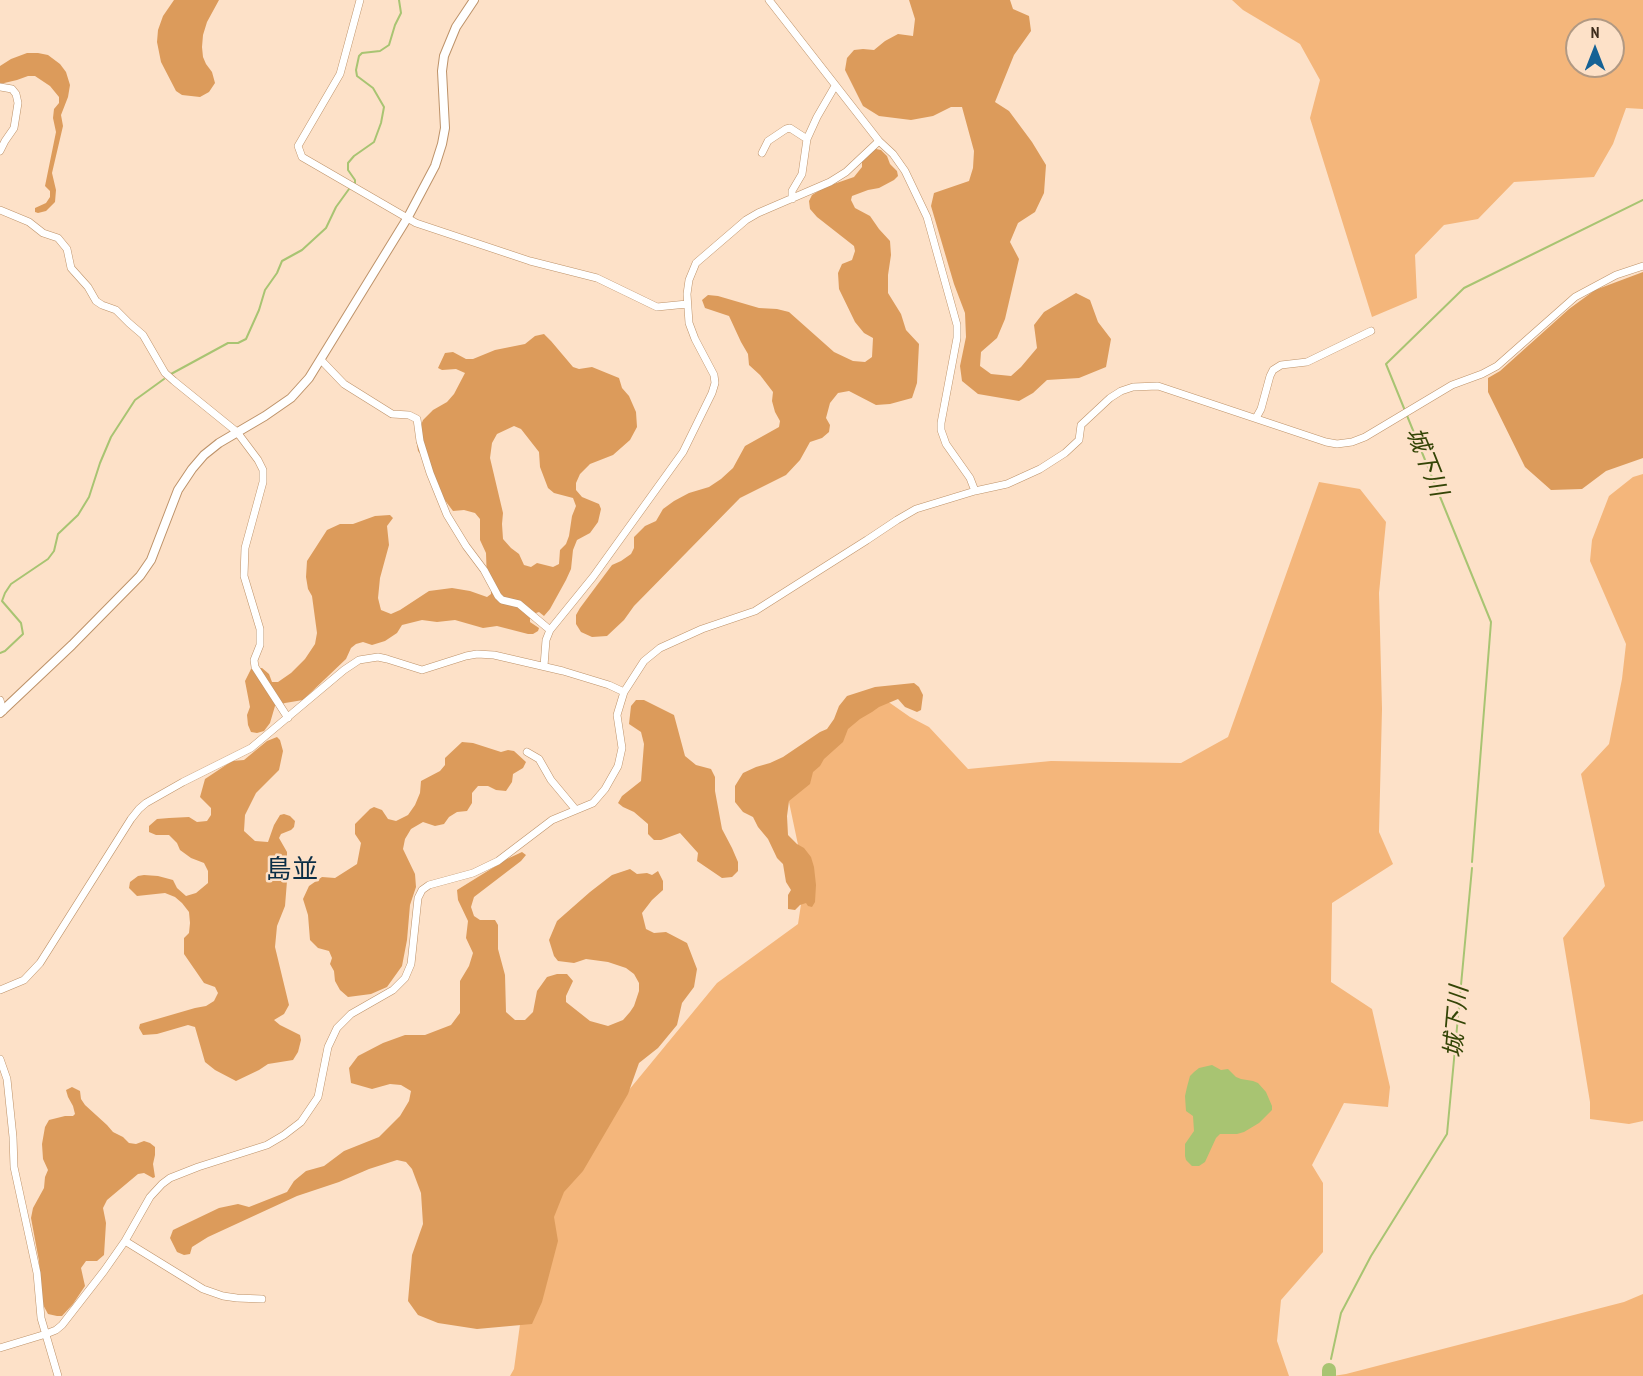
<!DOCTYPE html>
<html>
<head>
<meta charset="utf-8">
<style>
	body { margin:0 }
	#map { position:relative; width:1643px; height:1376px; overflow:hidden; background:#fde1c8; font-family:"PT Sans Narrow",sans-serif }
	canvas { display:block }
	.north { position:absolute; left:1565px; top:18px; width:60px; height:60px; box-sizing:border-box; background:#fde1c8; border:2px solid #b19983; border-radius:50%; rotate:0deg; font-size:16px; font-weight:700; line-height:24px; text-align:center; color:#3f2d1c }
	.north::after { content:''; display:block; margin:auto; width:21px; height:27px; background:#166295; clip-path:polygon(50% 0,100% 100%,50% 72%,0 100%) }
</style>
</head>
<body>
<div id="map">
<canvas width="1643" height="1376"></canvas>
<div class="north">N</div>
</div>
<script>
const ctx = document.querySelector('canvas').getContext('2d');
ctx.lineJoin = 'round';
function fill(path, color) { ctx.fillStyle = color; ctx.fill(path, 'evenodd'); }
const toPath = rows => new Path2D(rows.map(r => 'M' + r).join(''));
function trace(path, color, width, dash) { ctx.strokeStyle = color; ctx.lineWidth = width; ctx.lineCap = dash ? 'butt' : 'round'; ctx.setLineDash(dash || []); ctx.stroke(path); }
function drawText(font, color, halo, rows, align = 'center') {
  ctx.font = font + ' "PT Sans Narrow","Noto Sans JP",sans-serif'; ctx.lineWidth = 5; ctx.setLineDash([]); ctx.textBaseline = 'middle'; ctx.strokeStyle = halo; ctx.fillStyle = color; for (const [text, x, y, turn = 0] of rows) {
    ctx.save(); ctx.translate(x, y); ctx.rotate((+turn || 0) * Math.PI / 180); ctx.textAlign = isNaN(turn) ? turn : align; if (halo) ctx.strokeText(text, 0, 0); ctx.fillText(text, 0, 0); ctx.restore();
  }
}
fill(toPath([
	[1232,0,1643,0,1643,109,1626,108,1613,144,1594,177,1514,182,1478,219,1444,225,1415,255,1417,298,1372,317,1310,118,1320,80,1300,44,1243,10],
	[1577,30,1613,30,1613,66,1577,66],
	[1643,474,1643,1121,1629,1124,1590,1119,1590,1102,1563,938,1605,886,1581,774,1609,744,1622,679,1626,644,1590,561,1592,540,1609,496,1633,477],
	[1319,482,1360,489,1386,522,1379,593,1382,709,1379,832,1393,864,1332,903,1331,982,1372,1009,1390,1087,1388,1107,1344,1103,1312,1165,1323,1183,1323,1252,1281,1300,1277,1341,1289,1376,510,1376,514,1369,521,1317,563,1170,717,983,798,924,805,878,785,783,880,696,910,717,929,727,968,769,1051,761,1181,763,1228,737],
	[1643,1294,1643,1376,1333,1376,1346,1374,1624,1302]
]), '#f4b67b');
fill(toPath([
	[174,0,219,0,207,22,203,35,202,47,203,57,206,64,212,72,215,83,209,92,200,97,182,95,176,91,161,62,157,42,158,30,163,16],
	[909,0,1010,0,1013,9,1029,16,1031,31,1014,55,995,102,1009,111,1032,142,1046,165,1044,193,1035,212,1018,223,1010,242,1019,259,1005,319,997,338,981,352,980,366,991,374,1011,376,1021,367,1037,348,1034,325,1044,312,1076,293,1090,300,1098,322,1111,339,1106,367,1079,378,1047,380,1033,393,1019,401,978,394,962,381,960,366,966,337,965,313,954,284,931,206,934,193,969,181,973,168,974,151,962,107,951,107,933,116,911,120,879,116,863,106,845,70,847,58,854,50,863,49,874,50,885,41,898,34,913,36,915,19],
	[27,53,38,53,48,55,60,64,66,72,70,85,68,97,61,115,63,126,52,173,56,190,55,202,46,211,38,213,35,212,35,208,46,203,50,197,50,191,45,186,56,132,53,118,54,109,59,103,59,97,50,86,35,76,28,76,17,80,0,84,0,66,11,59],
	[871,148,881,150,887,156,890,164,897,171,898,176,894,180,879,188,868,190,852,196,851,200,855,208,870,216,879,229,890,241,891,255,888,275,888,293,901,314,906,330,919,344,917,383,912,398,890,404,876,405,849,391,838,393,830,403,826,418,830,425,829,432,822,438,810,442,800,460,786,475,740,498,634,606,624,620,607,636,592,637,581,632,576,624,576,615,580,608,612,565,621,561,631,554,634,548,634,537,645,526,656,521,663,509,674,501,689,493,709,487,721,479,733,468,745,446,779,427,780,421,775,412,772,401,773,392,760,375,749,365,748,354,741,342,729,316,705,308,702,300,708,295,718,296,759,308,777,309,789,312,834,352,853,361,865,362,872,357,873,338,864,333,855,322,839,289,838,273,842,264,852,260,855,251,854,246,817,217,810,209,809,201,812,195,825,187,854,177,862,167,862,159],
	[1643,272,1643,458,1606,471,1582,489,1551,490,1525,467,1488,392,1488,378,1500,371,1569,309,1595,290],
	[544,334,551,341,573,367,579,369,592,367,619,378,622,388,629,396,636,412,637,427,630,440,613,455,590,464,580,474,576,483,576,490,582,497,599,504,601,509,598,522,590,533,577,540,573,550,571,569,566,580,550,609,544,616,539,612,533,614,530,618,530,622,539,628,538,631,533,634,528,634,497,626,483,628,455,620,437,622,422,620,402,625,397,633,385,641,372,645,363,642,356,644,351,648,346,659,303,700,285,703,275,706,270,723,264,731,257,733,251,732,248,725,247,715,250,707,245,681,251,669,262,668,269,674,272,682,278,682,291,673,305,659,315,644,317,633,312,596,308,589,306,577,307,561,327,530,340,524,353,524,375,516,390,515,393,518,387,526,389,545,380,578,378,598,381,610,391,614,400,610,429,591,452,588,470,591,487,597,491,594,491,590,487,582,486,553,480,540,480,519,475,513,464,510,453,511,444,499,424,458,418,451,416,438,423,420,433,410,447,402,454,394,465,373,456,369,442,370,438,368,445,353,453,352,466,359,473,359,495,350,525,344,535,336],
	[514,426,521,429,539,452,540,467,548,488,554,493,573,498,576,506,572,516,569,536,566,544,560,550,559,564,553,567,537,563,531,567,524,565,519,554,511,548,503,539,502,524,503,513,490,458,492,443,497,434],
	[914,683,919,687,923,695,921,710,917,712,905,707,898,699,879,707,872,712,860,719,848,729,843,742,824,759,820,766,813,772,810,784,789,801,787,816,788,835,797,844,804,848,811,857,814,867,816,885,815,902,812,907,808,906,806,903,800,905,795,910,788,909,788,895,791,890,786,882,783,864,777,858,768,839,758,827,753,817,743,812,735,802,735,786,743,773,756,767,770,763,783,757,820,732,827,729,834,719,839,706,847,696,875,687],
	[636,700,644,700,674,715,685,756,696,765,711,769,715,777,715,791,722,829,732,848,738,862,738,871,732,877,722,878,697,861,698,853,680,833,661,840,654,840,648,834,648,824,634,812,623,807,618,803,622,796,641,781,644,744,641,732,629,724,631,706],
	[277,737,280,740,283,751,279,770,256,793,245,815,244,831,255,841,268,842,274,825,280,815,284,814,290,816,295,821,294,827,291,830,281,834,279,838,287,852,287,881,285,906,277,926,275,947,289,1005,284,1014,274,1020,280,1025,300,1035,301,1040,298,1052,293,1060,268,1064,259,1070,236,1081,215,1070,205,1062,195,1027,188,1025,157,1034,143,1035,139,1028,140,1024,195,1008,206,1006,214,1001,218,993,215,987,204,983,184,954,184,938,189,933,190,923,189,912,182,903,175,897,165,893,137,896,129,888,130,882,138,876,144,875,158,876,173,880,177,888,186,896,196,893,208,883,208,871,204,863,191,858,180,850,177,843,169,835,156,835,149,832,149,826,157,819,169,818,189,817,197,822,207,821,211,815,211,808,200,797,205,779,232,761,244,760,267,741],
	[462,742,473,743,501,752,508,750,514,751,526,762,523,768,513,774,512,782,506,791,496,790,488,786,478,786,472,793,472,803,467,811,457,812,449,817,444,824,435,826,423,822,411,829,405,839,403,849,415,874,416,887,410,905,407,940,402,966,387,987,371,994,348,997,340,990,335,981,334,971,330,964,332,958,329,951,318,948,310,940,308,915,303,899,309,886,322,877,335,878,357,864,361,843,355,834,355,824,370,809,374,807,382,810,388,819,396,821,408,815,415,805,420,793,421,781,440,771,445,765,445,758],
	[522,852,526,855,521,861,474,897,471,907,474,916,480,920,495,920,498,925,498,949,505,975,506,1012,515,1020,525,1020,533,1012,537,991,547,977,557,974,567,974,573,981,566,996,566,1002,590,1021,608,1026,623,1020,630,1012,634,1006,639,991,639,983,634,974,626,968,608,962,586,959,574,963,558,961,554,956,549,940,557,921,590,892,612,875,630,869,637,874,647,873,652,875,658,871,663,881,663,890,652,900,642,913,646,929,654,933,666,932,687,943,697,969,694,987,682,1003,677,1025,658,1048,639,1063,628,1094,583,1171,564,1192,554,1217,558,1241,542,1302,532,1324,477,1329,438,1323,418,1315,408,1301,412,1255,423,1224,421,1193,412,1169,406,1162,397,1160,369,1169,339,1182,297,1196,208,1237,192,1247,190,1254,184,1255,177,1252,170,1238,173,1230,219,1208,238,1204,249,1207,287,1192,294,1181,306,1171,324,1166,344,1151,379,1137,400,1116,409,1101,411,1091,401,1085,390,1084,372,1089,351,1083,349,1068,358,1056,383,1043,405,1035,425,1035,451,1025,460,1013,460,981,469,966,473,953,466,938,468,921,458,900,457,890,507,859],
	[72,1087,80,1091,81,1099,85,1105,107,1125,113,1132,123,1137,129,1143,136,1144,144,1141,150,1143,155,1147,155,1155,153,1164,155,1177,153,1178,144,1173,138,1174,107,1200,103,1208,106,1223,104,1255,97,1261,86,1261,81,1268,85,1286,73,1304,62,1316,57,1316,48,1314,41,1301,39,1261,31,1218,33,1208,44,1188,45,1177,48,1170,43,1159,42,1144,45,1127,49,1120,65,1116,73,1116,75,1114,73,1106,68,1097,66,1090]
]), '#dc9b5b');
fill(toPath([
	[1212,1065,1221,1070,1228,1069,1236,1077,1241,1079,1253,1081,1258,1083,1266,1092,1272,1106,1272,1110,1259,1123,1244,1132,1237,1134,1220,1134,1216,1138,1205,1162,1199,1166,1192,1166,1186,1160,1185,1156,1185,1144,1194,1131,1193,1116,1186,1111,1185,1096,1187,1087,1190,1076,1194,1072,1199,1068]
]), '#a8c472');
trace(toPath([
	[355,183,355,180,348,170,348,163,354,156,374,142,381,123,384,107,373,88,357,76,356,70,359,56,362,53,380,51,389,45,395,25,401,13,399,0],
	[171,374,228,343,238,343,246,339,259,310,265,290,277,273,282,261,302,250,326,228,336,207,349,189],
	[0,653,5,651,23,634,21,623,2,601,5,593,11,584,48,559,54,551,58,534,78,515,89,497,100,463,111,437,135,400,164,379],
	[1472,862,1491,622,1386,364,1464,288,1643,200],
	[1331,1359,1341,1313,1371,1256,1447,1134,1472,868]
]), '#a8c472', 2);
trace(toPath([
	[1329,1376,1329,1370]
]), '#a8c472', 14);
const minor = toPath([
	[360,0,340,74,298,146,302,157,416,223,530,261,597,278,657,307,687,304],
	[769,0,879,141,893,154,905,171,927,217,957,325,957,338,941,423,941,430,946,444,970,478,975,491],
	[0,87,12,89,16,94,18,103,14,128,5,141,0,151],
	[762,153,768,141,786,129,790,128,807,139],
	[792,199,792,191,802,174,807,139,817,117,835,86],
	[0,210,29,222,43,233,58,238,67,249,71,268,88,287,96,301,102,305,116,310,129,323,143,335,165,373,174,381,237,432,258,460,263,470,263,482,245,548,244,576,260,629,260,645,254,660,255,667,288,718],
	[321,360,344,384,392,414,409,415,417,419,420,441,430,473,447,515,466,546,484,570,498,596,502,600,519,604,550,630],
	[1256,418,1261,409,1270,376,1273,370,1281,365,1307,362,1371,331],
	[544,666,546,640,550,630,593,577,683,452,712,393,715,383,714,375,695,339,689,323,687,294,689,280,696,263,746,220,758,213,830,182,846,172,879,141],
	[0,700,3,711],
	[527,752,539,759,551,780,576,810],
	[0,990,24,980,40,963,131,819,139,809,146,803,183,782,251,748,344,670,359,660,378,657,387,659,422,670,466,656,477,654,494,655,563,671,609,685,624,692],
	[0,1059,7,1079,13,1137,14,1167,37,1273,41,1318,58,1376],
	[125,1241,203,1289,223,1296,237,1298,262,1299],
	[0,1348,46,1334,56,1330,62,1325,104,1271,125,1241,150,1197,162,1184,170,1178,198,1167,267,1145,284,1135,301,1122,318,1097,328,1047,337,1028,351,1014,393,990,405,978,411,964,418,898,422,890,429,885,473,873,498,861,552,820,593,803,605,789,618,766,622,748,617,715,624,692,644,661,660,648,702,629,755,611,867,540,897,520,916,509,975,491,1007,484,1040,469,1065,453,1079,440,1081,425,1110,398,1121,391,1133,387,1158,386,1326,442,1337,444,1352,442,1365,437,1452,385,1482,374,1497,366,1575,297,1616,275,1643,266]
]);
const tertiary = toPath([
	[0,713,72,645,140,576,151,560,178,490,192,469,204,455,219,443,265,416,291,398,309,378,408,217,435,166,442,144,445,128,442,71,444,56,456,27,474,0]
]);
trace(minor, '#bd9269', 8);
trace(tertiary, '#bd9269', 10);
trace(minor, '#fff', 7);
trace(tertiary, '#fff', 8);
drawText('italic 24px', '#344506', '#fde1c8', [
	["城下川",1426,462,68],
	["城下川",1457,1022,-85]
]);
drawText('26px', '#0b2e46', '#fde1c8', [
	["島並",292,871]
]);
</script>
</body>
</html>
